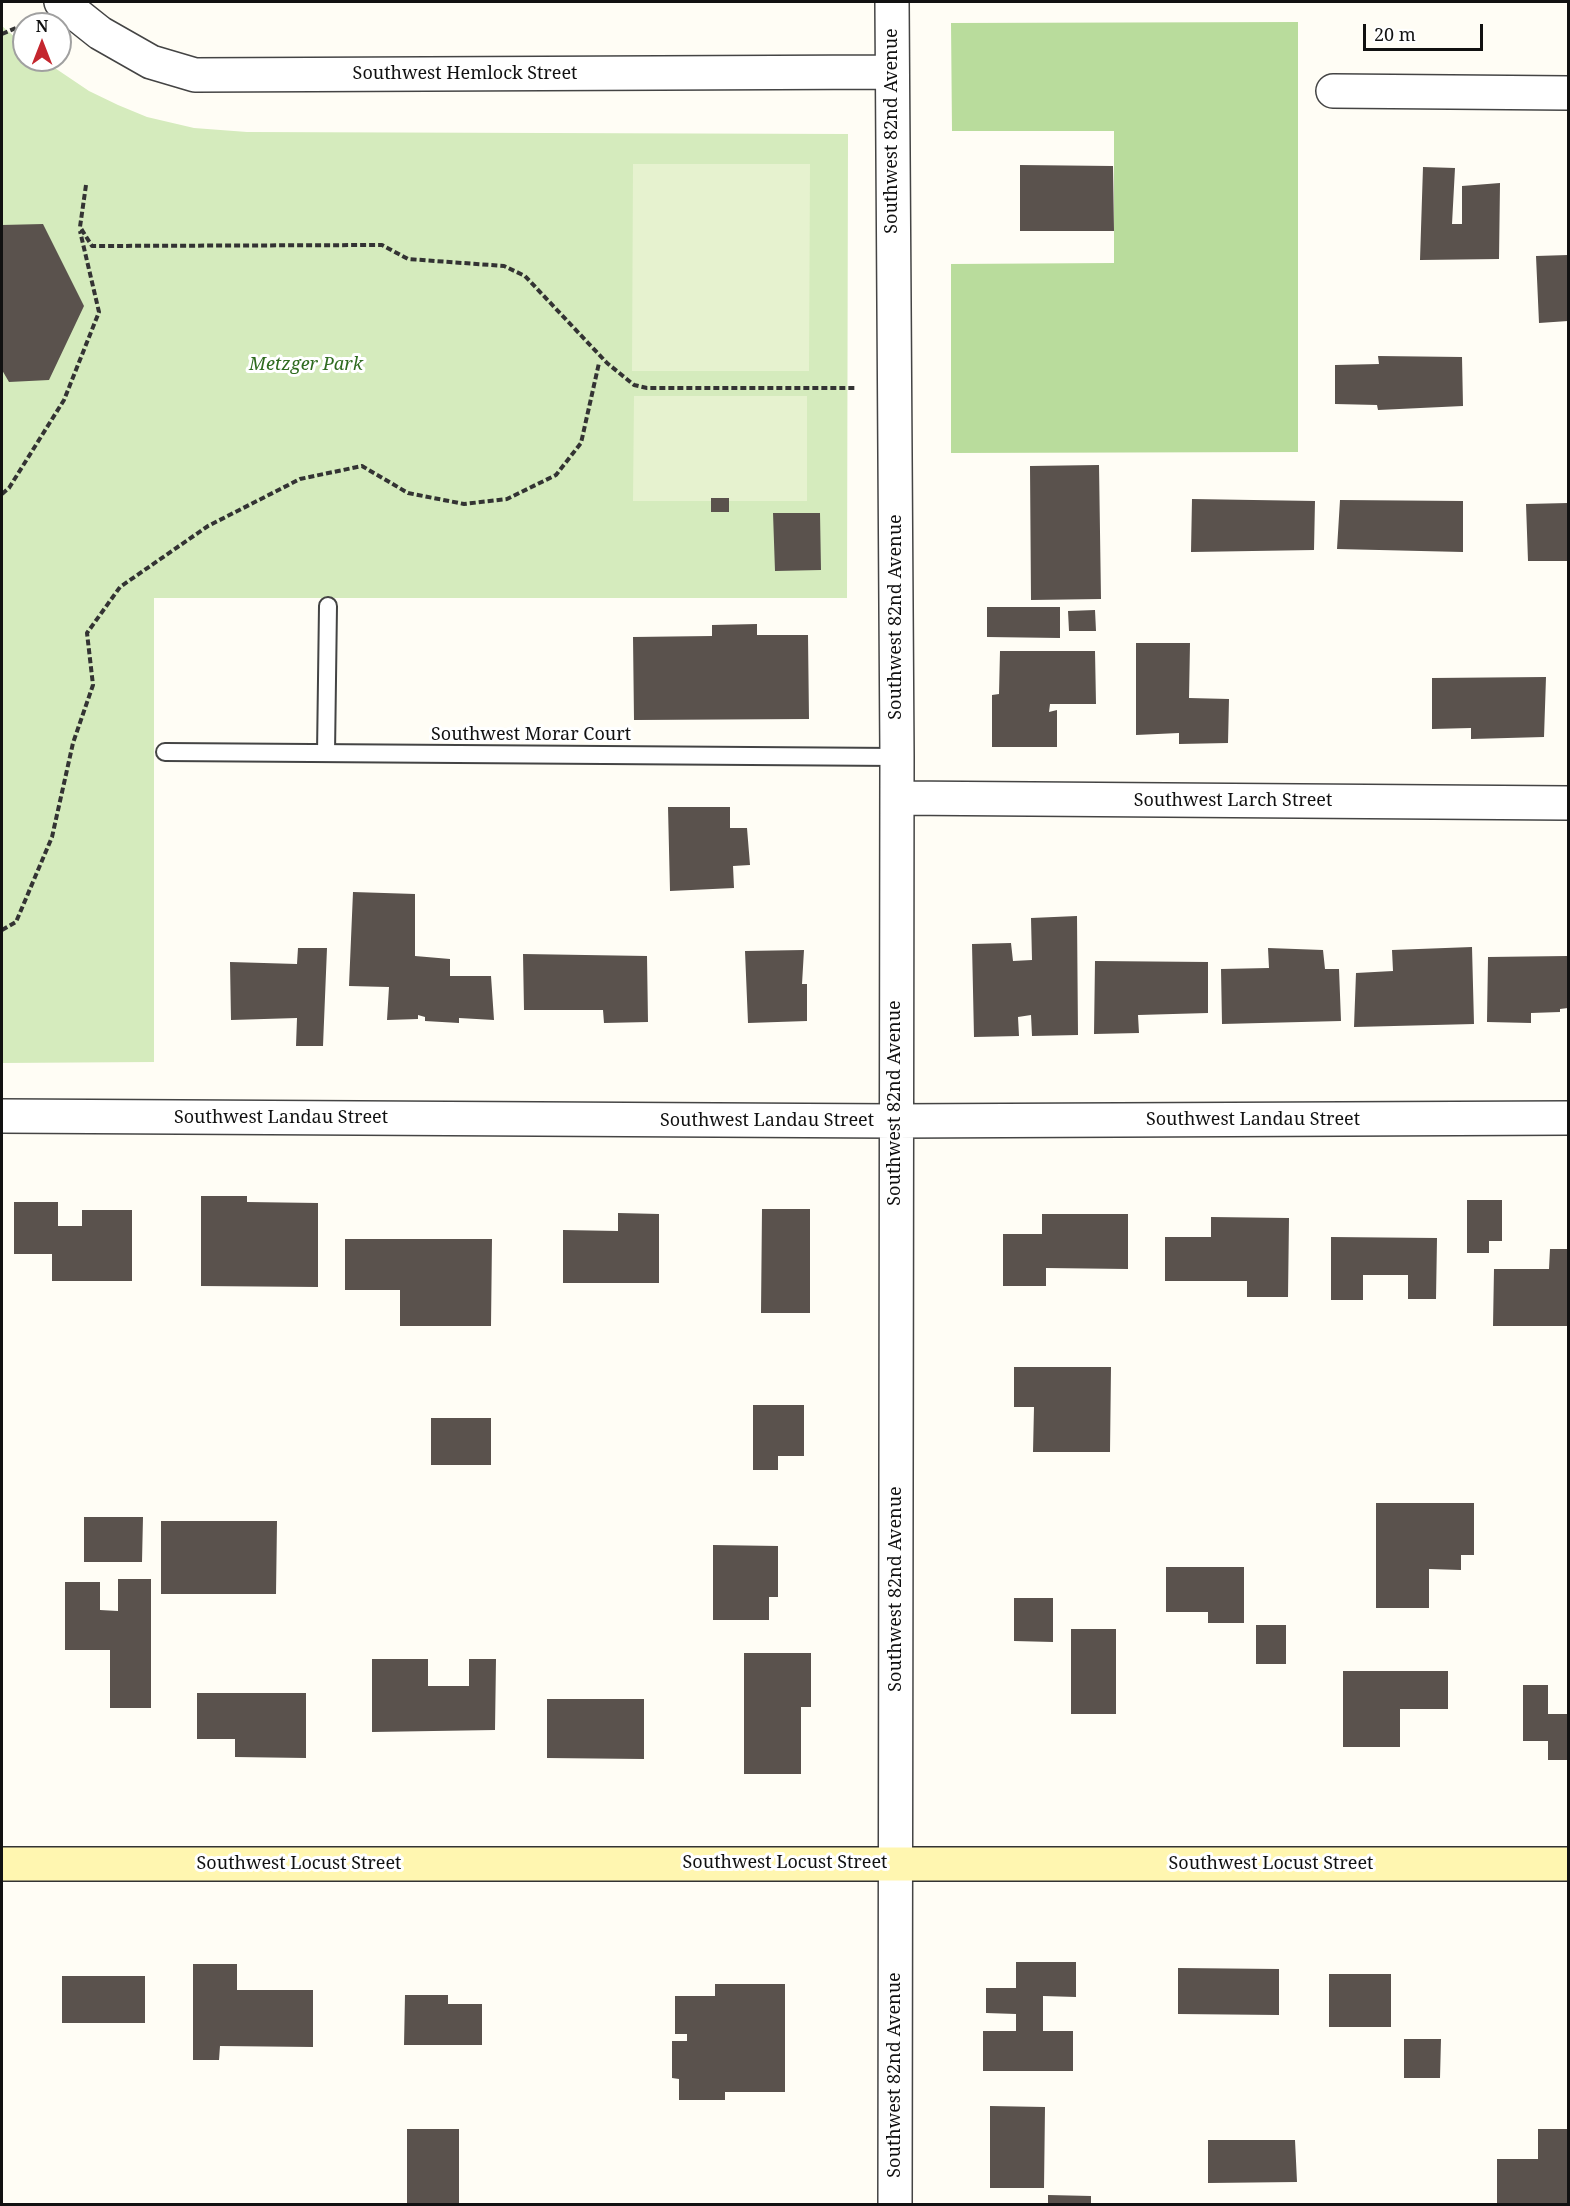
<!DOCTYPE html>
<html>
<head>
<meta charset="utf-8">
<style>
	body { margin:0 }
	#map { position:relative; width:1570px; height:2206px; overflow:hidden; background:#fffdf5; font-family:"Noto Serif",serif }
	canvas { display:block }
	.frame { position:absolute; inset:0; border:3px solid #111; pointer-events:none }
	.north { position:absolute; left:12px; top:12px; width:60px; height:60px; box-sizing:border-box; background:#fff; border:2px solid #a0a0a0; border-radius:50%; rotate:0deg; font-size:16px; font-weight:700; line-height:24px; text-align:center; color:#111 }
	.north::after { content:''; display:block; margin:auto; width:21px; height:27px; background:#c4262e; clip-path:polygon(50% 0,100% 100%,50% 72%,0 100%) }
	.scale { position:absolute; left:1363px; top:24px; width:120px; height:27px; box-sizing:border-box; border:3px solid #111; border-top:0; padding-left:8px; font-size:18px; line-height:21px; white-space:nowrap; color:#111; -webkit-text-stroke:4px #fff; paint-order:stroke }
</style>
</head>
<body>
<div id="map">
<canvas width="1570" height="2206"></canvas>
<div class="frame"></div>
<div class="north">N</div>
<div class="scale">20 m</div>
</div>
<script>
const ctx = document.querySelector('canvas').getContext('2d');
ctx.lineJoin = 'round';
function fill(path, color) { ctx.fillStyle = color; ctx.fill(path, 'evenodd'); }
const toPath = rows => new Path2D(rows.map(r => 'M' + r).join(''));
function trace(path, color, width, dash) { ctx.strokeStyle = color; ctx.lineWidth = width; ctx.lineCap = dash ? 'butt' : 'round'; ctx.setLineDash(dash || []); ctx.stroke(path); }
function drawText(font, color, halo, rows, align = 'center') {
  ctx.font = font + ' "Noto Serif",serif'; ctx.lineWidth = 6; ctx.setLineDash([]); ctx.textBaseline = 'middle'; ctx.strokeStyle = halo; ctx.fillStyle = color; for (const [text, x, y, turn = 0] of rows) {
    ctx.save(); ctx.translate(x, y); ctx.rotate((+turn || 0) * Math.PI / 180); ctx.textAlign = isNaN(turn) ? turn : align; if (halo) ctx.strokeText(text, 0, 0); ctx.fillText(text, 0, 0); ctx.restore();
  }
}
fill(toPath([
	[2,26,24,45,24,60,43,60,89,91,118,105,147,117,194,128,247,132,848,134,847,598,154,598,154,1062,2,1063]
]), '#d5ebbd');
fill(toPath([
	[1298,22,1298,452,951,453,951,264,1114,263,1114,131,952,131,951,23]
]), '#b9dc9c');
fill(toPath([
	[633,164,810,164,809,371,632,371],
	[634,396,807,396,807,501,633,501]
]), '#e6f2cf');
fill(toPath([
	[1020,165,1113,166,1114,231,1020,231],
	[1423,167,1455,168,1452,224,1462,224,1462,186,1500,183,1499,259,1420,260],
	[43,224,84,306,49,380,9,382,2,370,2,225],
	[1568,255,1568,321,1539,323,1536,256],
	[1378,356,1462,357,1463,406,1378,410,1377,405,1335,404,1335,365,1379,364],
	[1099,465,1101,599,1031,600,1030,466],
	[711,498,729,498,729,512,711,512],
	[1192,499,1315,501,1314,550,1191,552],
	[1340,500,1463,501,1463,552,1337,549],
	[1568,503,1568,561,1528,561,1526,504],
	[773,513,820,513,821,570,775,571],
	[987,607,1060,607,1060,638,987,637],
	[1095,610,1096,631,1069,631,1068,611],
	[757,624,757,635,808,635,809,719,634,720,633,637,712,636,712,625],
	[1136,643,1190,643,1189,698,1229,699,1228,743,1179,744,1179,733,1136,735],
	[1000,651,1095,651,1096,704,1050,704,1049,712,1057,710,1057,747,992,747,992,695,999,694],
	[1546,677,1544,737,1471,739,1471,728,1432,729,1432,678],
	[668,807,730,807,730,828,747,828,750,865,733,866,734,888,670,891],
	[353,892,415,894,415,956,450,959,450,976,491,976,494,1020,459,1018,459,1023,425,1021,425,1017,418,1015,418,1019,387,1020,389,987,349,986],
	[1077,916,1078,1035,1032,1036,1031,1015,1018,1017,1019,1036,974,1037,972,944,1011,943,1013,961,1032,960,1031,918],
	[1472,947,1474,1024,1354,1027,1356,973,1393,971,1392,950],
	[298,948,327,948,323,1046,296,1046,297,1018,231,1020,230,962,297,964],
	[1268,948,1323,950,1325,969,1339,969,1341,1021,1222,1024,1221,969,1269,968],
	[804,950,802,984,807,984,807,1021,748,1023,745,951],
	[523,954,647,956,648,1022,604,1023,603,1010,524,1010],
	[1568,956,1568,1008,1560,1009,1560,1012,1531,1013,1531,1023,1487,1022,1488,957],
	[1095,961,1208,962,1208,1013,1138,1015,1139,1033,1094,1034],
	[201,1196,247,1196,247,1202,318,1203,318,1287,201,1286],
	[1467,1200,1502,1200,1502,1241,1489,1241,1489,1253,1467,1253],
	[14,1202,58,1202,58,1226,82,1226,82,1210,132,1210,132,1281,52,1281,52,1254,14,1254],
	[762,1209,810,1209,810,1313,761,1313],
	[618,1213,659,1214,659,1283,563,1283,563,1230,618,1231],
	[1042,1214,1128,1214,1128,1269,1046,1268,1046,1286,1003,1286,1003,1234,1042,1234],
	[1211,1217,1289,1218,1288,1297,1247,1297,1247,1281,1165,1281,1165,1237,1211,1237],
	[1331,1237,1437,1238,1436,1299,1408,1299,1408,1275,1363,1275,1363,1300,1331,1300],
	[345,1239,492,1239,491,1326,400,1326,400,1290,345,1290],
	[1550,1249,1568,1249,1568,1326,1493,1326,1494,1269,1549,1269],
	[1014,1367,1111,1367,1110,1452,1033,1452,1034,1407,1014,1407],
	[753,1405,804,1405,804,1456,778,1456,778,1470,753,1470],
	[431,1418,491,1418,491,1465,431,1465],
	[1376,1503,1474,1503,1474,1555,1461,1555,1461,1570,1429,1569,1429,1608,1376,1608],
	[84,1517,143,1517,142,1562,84,1562],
	[161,1521,277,1521,276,1594,161,1594],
	[713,1545,778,1546,778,1597,769,1597,769,1620,713,1620],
	[1166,1567,1244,1567,1244,1623,1208,1623,1208,1612,1166,1612],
	[118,1579,151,1579,151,1708,110,1708,110,1650,65,1650,65,1582,100,1582,100,1610,118,1611],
	[1014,1598,1053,1598,1053,1642,1014,1641],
	[1256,1625,1286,1625,1286,1664,1256,1664],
	[1071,1629,1116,1629,1116,1714,1071,1714],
	[744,1653,811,1653,811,1707,801,1707,801,1774,744,1774],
	[372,1659,428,1659,428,1686,469,1686,469,1659,496,1659,495,1730,372,1732],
	[1343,1671,1448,1671,1448,1709,1400,1709,1400,1747,1343,1747],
	[1523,1685,1548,1685,1548,1714,1568,1714,1568,1760,1548,1760,1548,1741,1523,1741],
	[197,1693,306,1693,306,1758,235,1757,235,1739,197,1739],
	[547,1699,644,1699,644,1759,547,1758],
	[1016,1962,1076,1962,1076,1997,1043,1996,1043,2031,1073,2031,1073,2071,983,2071,983,2031,1016,2031,1016,2014,986,2013,986,1988,1016,1988],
	[193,1964,237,1964,237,1990,313,1990,313,2047,220,2046,219,2060,193,2060],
	[1178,1968,1279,1969,1279,2015,1178,2014],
	[1329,1974,1391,1974,1391,2027,1329,2027],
	[62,1976,145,1976,145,2023,62,2023],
	[715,1984,785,1984,785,2092,725,2092,725,2100,679,2100,679,2079,672,2078,672,2041,687,2041,687,2034,675,2034,675,1996,715,1996],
	[405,1995,448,1995,448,2004,482,2004,482,2045,404,2045],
	[1404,2039,1441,2039,1440,2078,1404,2078],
	[990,2106,1045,2107,1044,2188,990,2188],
	[407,2129,459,2129,459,2204,407,2204],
	[1538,2129,1568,2129,1568,2204,1497,2204,1497,2159,1538,2159],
	[1208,2140,1295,2140,1297,2182,1208,2183],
	[1048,2195,1091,2196,1091,2204,1048,2204]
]), '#5a524d');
const lane = toPath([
	[165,752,897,757],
	[326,753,328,606]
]);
const street = toPath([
	[61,2,100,33,151,62,195,75,891,72],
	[892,2,897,757,895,2204],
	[1333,91,1568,93],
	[897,798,1568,803],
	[2,1116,894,1121,1568,1118]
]);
const secondary = toPath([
	[2,1864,1568,1864]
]);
trace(lane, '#444', 20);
trace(street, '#444', 36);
trace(secondary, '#333', 36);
trace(toPath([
	[2,34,16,28],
	[86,185,80,227,92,246,382,245,408,259,504,266,525,276,607,363,634,385,647,388,857,388],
	[2,494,9,488,64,400,99,312,80,231],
	[2,930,16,922,52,837,73,743,93,685,87,633,120,587,208,526,300,479,362,466,408,493,464,504,507,499,556,475,581,443,599,363]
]), '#333', 4, [6, 3]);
trace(lane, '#fff', 16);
trace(street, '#fff', 33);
trace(secondary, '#fff6b0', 33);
drawText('18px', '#111', '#fff', [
	["Southwest Hemlock Street",465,74],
	["Southwest 82nd Avenue",892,131,-90],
	["Southwest 82nd Avenue",896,617,-90],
	["Southwest Morar Court",531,735],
	["Southwest Larch Street",1233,801],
	["Southwest 82nd Avenue",895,1103,-90],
	["Southwest Landau Street",281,1118],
	["Southwest Landau Street",1253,1120],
	["Southwest Landau Street",767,1121],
	["Southwest 82nd Avenue",896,1589,-90],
	["Southwest Locust Street",785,1863],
	["Southwest Locust Street",299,1864],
	["Southwest Locust Street",1271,1864],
	["Southwest 82nd Avenue",895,2075,-90]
]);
drawText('italic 18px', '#2f6b1f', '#fff', [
	["Metzger Park",306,365]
]);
</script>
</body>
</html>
